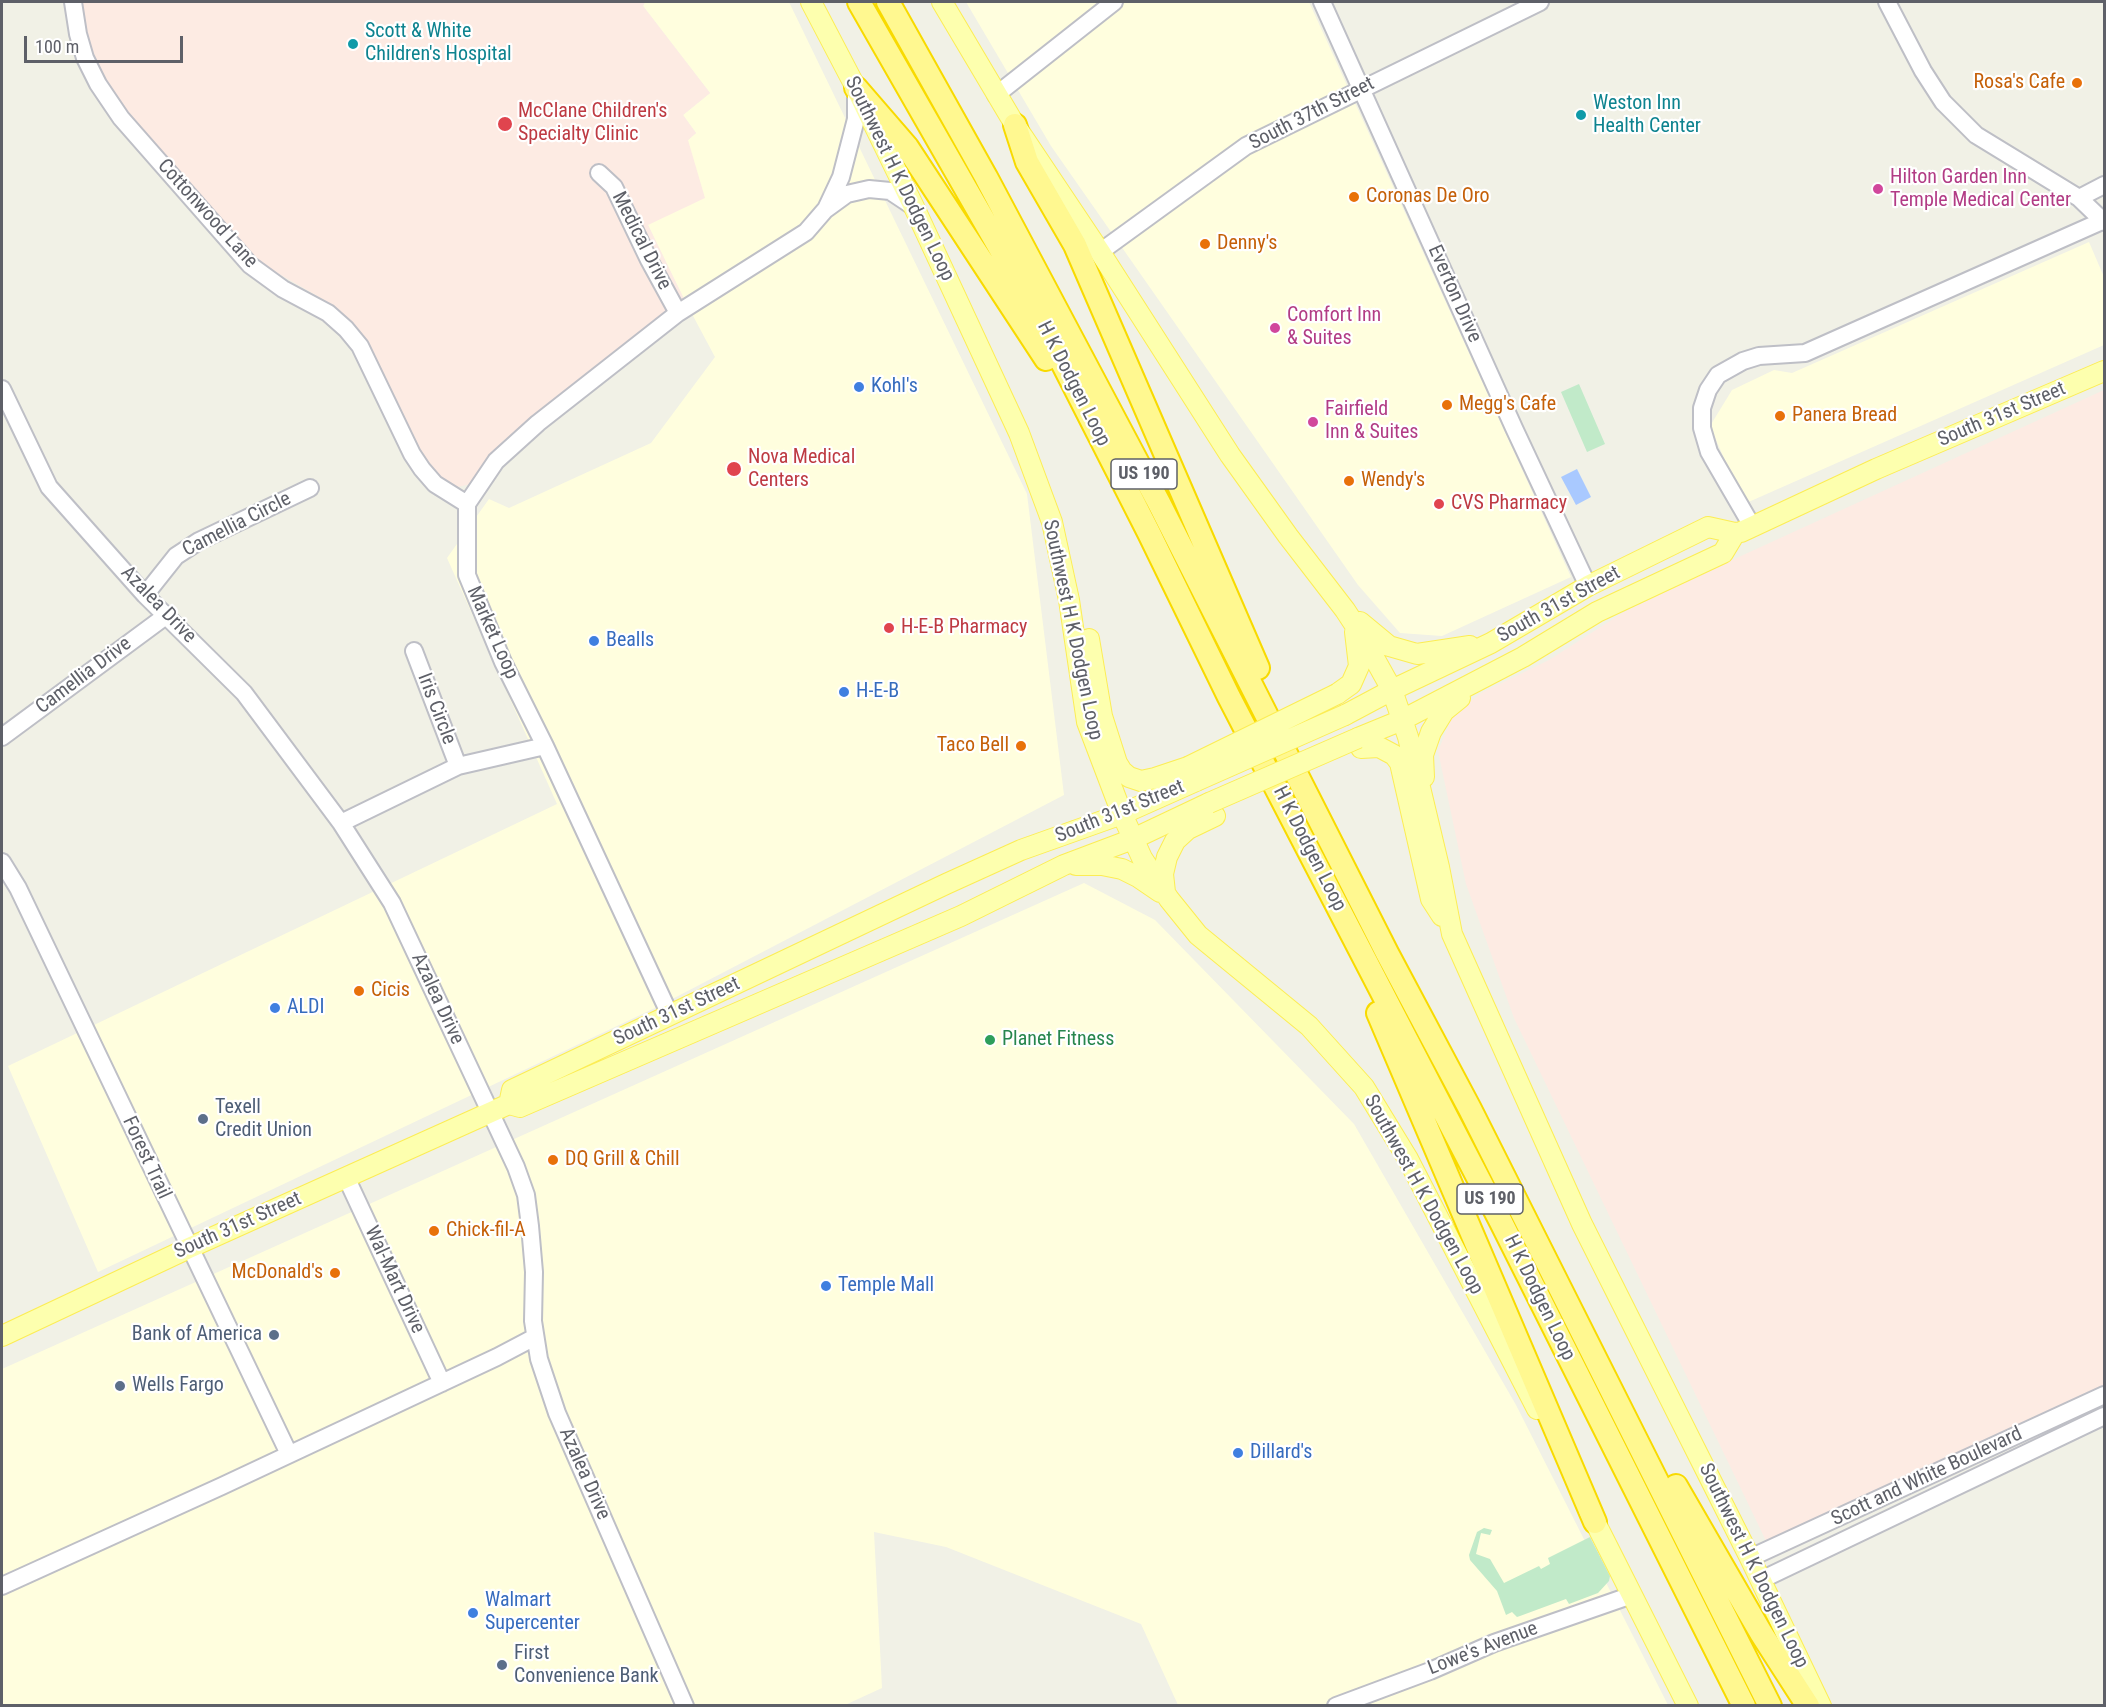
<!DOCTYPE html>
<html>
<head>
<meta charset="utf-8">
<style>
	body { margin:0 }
	#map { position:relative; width:2106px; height:1707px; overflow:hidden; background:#f1f1e6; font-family:"Roboto Condensed",sans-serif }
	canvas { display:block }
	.frame { position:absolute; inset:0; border:3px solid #5e6068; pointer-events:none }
	.scale { position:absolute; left:24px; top:36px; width:159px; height:27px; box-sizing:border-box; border:3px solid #5e6068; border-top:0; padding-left:8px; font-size:18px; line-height:21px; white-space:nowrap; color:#5e6068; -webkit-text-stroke:4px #fff; paint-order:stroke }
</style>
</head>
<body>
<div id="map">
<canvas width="2106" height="1707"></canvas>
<div class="frame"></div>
<div class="scale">100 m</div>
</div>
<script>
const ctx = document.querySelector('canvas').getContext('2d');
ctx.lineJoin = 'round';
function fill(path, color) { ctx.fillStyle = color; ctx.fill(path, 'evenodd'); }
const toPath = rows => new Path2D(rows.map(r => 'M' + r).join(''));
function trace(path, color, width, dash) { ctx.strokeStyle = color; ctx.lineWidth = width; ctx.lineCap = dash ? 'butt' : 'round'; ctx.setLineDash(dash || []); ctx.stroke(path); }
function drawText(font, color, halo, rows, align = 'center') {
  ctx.font = font + ' "Roboto Condensed",sans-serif'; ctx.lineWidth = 4.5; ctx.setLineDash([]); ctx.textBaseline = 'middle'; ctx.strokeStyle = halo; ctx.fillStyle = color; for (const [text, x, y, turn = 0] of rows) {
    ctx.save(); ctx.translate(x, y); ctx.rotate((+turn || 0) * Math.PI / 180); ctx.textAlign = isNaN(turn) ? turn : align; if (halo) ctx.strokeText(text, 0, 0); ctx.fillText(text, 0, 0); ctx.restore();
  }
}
fill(toPath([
	[645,2,789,2,1027,494,1064,795,655,1008,98,1272,8,1066,557,804,447,558,489,499,509,508,651,443,715,357,684,299,648,225,688,140,696,133,683,115,710,93,643,6],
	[966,2,1309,2,1571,577,1442,636,1400,633,1358,585,1051,146],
	[2089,242,2104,277,2104,345,1744,504,1710,426,1732,390,1774,370,1792,373],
	[1084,883,1155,920,1354,1124,1516,1405,1668,1705,1178,1705,1141,1624,946,1547,874,1532,882,1688,845,1705,2,1705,2,1369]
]), '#fffede');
fill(toPath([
	[81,2,645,2,643,6,710,93,683,115,696,133,688,140,705,198,648,225,684,299,503,441,483,464,471,484,453,488,433,469,416,445,379,364,354,325,326,301,267,267,239,243,124,107,102,74,89,42],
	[2104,390,2104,1387,1768,1545,1514,1018,1466,884,1438,751,1453,715,1481,693,1549,660,1624,612,1730,561]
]), '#fdebe3');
fill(toPath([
	[1579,384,1605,444,1587,452,1561,392],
	[1484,1528,1492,1530,1490,1535,1481,1533,1476,1554,1490,1559,1504,1583,1539,1566,1541,1569,1550,1564,1548,1558,1590,1537,1610,1576,1609,1581,1598,1593,1569,1604,1566,1599,1520,1616,1517,1617,1512,1612,1506,1615,1497,1591,1470,1560,1469,1555,1477,1532]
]), '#c1eac9');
fill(toPath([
	[1577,469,1591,497,1576,505,1561,477]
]), '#a9c9ff');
const minor = toPath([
	[73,2,78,34,85,58,98,84,121,118,250,265,283,289,328,313,346,329,360,346,412,454,422,469,435,484,467,504],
	[1322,2,1514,428,1588,586],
	[1887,2,1923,71,1943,102,1976,135,2079,198,2104,222],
	[996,95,1114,2],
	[599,173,614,187,649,260,678,313],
	[2079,198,2104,185],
	[826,209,841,177,856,119,856,90],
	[1100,252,1246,146,1540,2],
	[2,389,49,487,145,595,244,693,341,823,392,903,516,1167,526,1195,530,1226,534,1272,533,1321,539,1359,557,1413,685,1706],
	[1752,526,1709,452,1702,428,1702,408,1708,390,1718,375,1743,361,1759,356,1805,353,2102,221],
	[145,595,176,556,199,541,310,488],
	[414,651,458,766],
	[2,737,167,615],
	[341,823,458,766,545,746],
	[2,862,18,888,289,1454],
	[670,1015,545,746,503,662,467,575,467,504,496,461,538,423,678,313,806,232,825,210,847,194,869,189,890,191,914,207],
	[346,1177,442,1383],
	[1750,1558,2104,1395],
	[1761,1580,2104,1416],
	[2,1586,222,1486,497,1357,535,1337],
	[1336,1706,1430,1671,1494,1643,1632,1595]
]);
const major = toPath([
	[811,2,856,88,914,207,1019,433,1052,522,1069,600,1087,722,1122,814,1142,858,1169,899,1198,935,1309,1026,1364,1087,1408,1159,1537,1409],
	[942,2,1015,125,1100,252,1230,455,1288,536,1345,610,1362,636,1392,690,1408,737,1439,867,1452,934,1582,1224,1750,1558,1821,1706],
	[1360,622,1389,646,1417,654,1470,646],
	[1089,639,1102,716,1117,763,1122,771,1129,777,1141,781,1155,778,1188,767],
	[1337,694,1351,684,1359,666,1355,632],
	[1345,715,1392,690,1491,643,1588,586,1708,527,1735,533,1741,532,1876,469,2104,371],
	[1358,738,1402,720,1523,657,1597,612,1723,553,1735,533],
	[1361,748,1379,747,1394,755,1400,763,1431,899,1442,916],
	[1424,777,1423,755,1431,732,1444,711,1460,698],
	[1076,865,1102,865,1122,869,1138,877,1160,892],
	[1165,892,1163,874,1167,857,1175,841,1188,829,1215,816],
	[509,1104,512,1090,946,884,1021,850,1122,814,1196,781],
	[2,1336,189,1248,509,1104,520,1107,961,916,1064,865,1133,839,1209,803],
	[1589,1510,1688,1706]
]);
const highway = toPath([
	[859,2,1037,313,1149,533,1229,697,1501,1222,1744,1706],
	[888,2,986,177,1159,503,1387,953,1470,1109,1770,1706],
	[856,88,907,147,1046,359],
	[1015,125,1027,162,1075,245,1258,668],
	[1378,1013,1595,1522],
	[1676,1486,1761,1633,1808,1706]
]);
trace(minor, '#bebfc6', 20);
trace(major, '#fced54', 22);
trace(highway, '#f8da00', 26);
trace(minor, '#fff', 16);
trace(major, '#fdffae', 20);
trace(highway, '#fff890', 22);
const majorBridge = toPath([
	[1188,767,1337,694],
	[1196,781,1345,715],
	[1209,803,1358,738]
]);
trace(majorBridge, '#fced54', 22, []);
trace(majorBridge, '#fdffae', 20);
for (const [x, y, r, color] of [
	[353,44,6,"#0f9aa8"],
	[2077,83,6,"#e8710a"],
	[1581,115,6,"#0f9aa8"],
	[505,124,8,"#e0444e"],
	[1878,189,6,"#d1479c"],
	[1354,197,6,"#e8710a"],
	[1205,244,6,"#e8710a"],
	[1275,328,6,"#d1479c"],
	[859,387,6,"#3f7fe0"],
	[1447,405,6,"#e8710a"],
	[1780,416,6,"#e8710a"],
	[1313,422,6,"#d1479c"],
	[734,469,8,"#e0444e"],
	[1349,481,6,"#e8710a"],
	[1439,504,6,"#e0444e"],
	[889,628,6,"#e0444e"],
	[594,641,6,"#3f7fe0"],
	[844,692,6,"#3f7fe0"],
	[1021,746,6,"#e8710a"],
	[359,991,6,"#e8710a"],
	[275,1008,6,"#3f7fe0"],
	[990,1040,6,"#2e9e5b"],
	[203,1119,6,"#5c6f8a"],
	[553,1160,6,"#e8710a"],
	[434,1231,6,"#e8710a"],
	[335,1273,6,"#e8710a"],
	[826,1286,6,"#3f7fe0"],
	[274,1335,6,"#5c6f8a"],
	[120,1386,6,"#5c6f8a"],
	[1238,1453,6,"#3f7fe0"],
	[473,1613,6,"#3f7fe0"],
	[502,1665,6,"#5c6f8a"]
]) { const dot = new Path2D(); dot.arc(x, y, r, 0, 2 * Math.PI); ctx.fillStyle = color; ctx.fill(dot); trace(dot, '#fff', 2); }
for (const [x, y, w] of [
	[1144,474,66],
	[1490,1199,66]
]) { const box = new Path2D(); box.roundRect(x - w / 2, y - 15, w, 30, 4.5); ctx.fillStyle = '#fff'; ctx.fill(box); trace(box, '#5e6068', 1.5); }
drawText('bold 18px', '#5e6068', null, [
	["US 190",1144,474],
	["US 190",1490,1199]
]);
drawText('20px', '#0d838f', '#fff', [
	["Scott & White",365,32],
	["Children's Hospital",365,55],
	["Weston Inn",1593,104],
	["Health Center",1593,127]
], 'left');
drawText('20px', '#c56008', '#fff', [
	["Rosa's Cafe",2065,83,"right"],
	["Coronas De Oro",1366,197],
	["Denny's",1217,244],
	["Megg's Cafe",1459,405],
	["Panera Bread",1792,416],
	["Wendy's",1361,481],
	["Taco Bell",1009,746,"right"],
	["Cicis",371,991],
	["DQ Grill & Chill",565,1160],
	["Chick-fil-A",446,1231],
	["McDonald's",323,1273,"right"]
], 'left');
drawText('20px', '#be3a42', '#fff', [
	["McClane Children's",518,112],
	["Specialty Clinic",518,135],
	["Nova Medical",748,458],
	["Centers",748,481],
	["CVS Pharmacy",1451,504],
	["H-E-B Pharmacy",901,628]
], 'left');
drawText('20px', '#5e6068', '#fff', [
	["South 37th Street",1312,114,-27],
	["Southwest H K Dodgen Loop",899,179,64],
	["Cottonwood Lane",207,214,48],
	["Medical Drive",641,241,63],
	["Everton Drive",1454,294,66],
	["H K Dodgen Loop",1073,384,63],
	["South 31st Street",2002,415,-23],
	["Camellia Circle",237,525,-27],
	["Azalea Drive",158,605,46],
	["South 31st Street",1559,605,-29],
	["Southwest H K Dodgen Loop",1072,630,78],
	["Market Loop",492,633,66],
	["Camellia Drive",84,676,-37],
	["Iris Circle",436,709,69],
	["South 31st Street",1120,812,-22],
	["H K Dodgen Loop",1309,849,63],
	["Azalea Drive",437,999,65],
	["South 31st Street",677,1012,-25],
	["Forest Trail",146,1158,65],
	["Southwest H K Dodgen Loop",1423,1195,61],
	["South 31st Street",238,1226,-24],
	["Wal-Mart Drive",394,1280,65],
	["H K Dodgen Loop",1539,1298,64],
	["Azalea Drive",584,1474,66],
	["Scott and White Boulevard",1927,1477,-25],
	["Southwest H K Dodgen Loop",1753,1566,64],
	["Lowe's Avenue",1483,1649,-21]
]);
drawText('20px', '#b23c85', '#fff', [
	["Hilton Garden Inn",1890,178],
	["Temple Medical Center",1890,201],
	["Comfort Inn",1287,316],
	["& Suites",1287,339],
	["Fairfield",1325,410],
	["Inn & Suites",1325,433]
], 'left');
drawText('20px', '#366cbe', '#fff', [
	["Kohl's",871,387],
	["Bealls",606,641],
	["H-E-B",856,692],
	["ALDI",287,1008],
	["Temple Mall",838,1286],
	["Dillard's",1250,1453],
	["Walmart",485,1601],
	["Supercenter",485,1624]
], 'left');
drawText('20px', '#27864d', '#fff', [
	["Planet Fitness",1002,1040]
], 'left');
drawText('20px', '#4e5e75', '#fff', [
	["Texell",215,1108],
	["Credit Union",215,1131],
	["Bank of America",262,1335,"right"],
	["Wells Fargo",132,1386],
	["First",514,1654],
	["Convenience Bank",514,1677]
], 'left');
</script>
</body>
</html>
